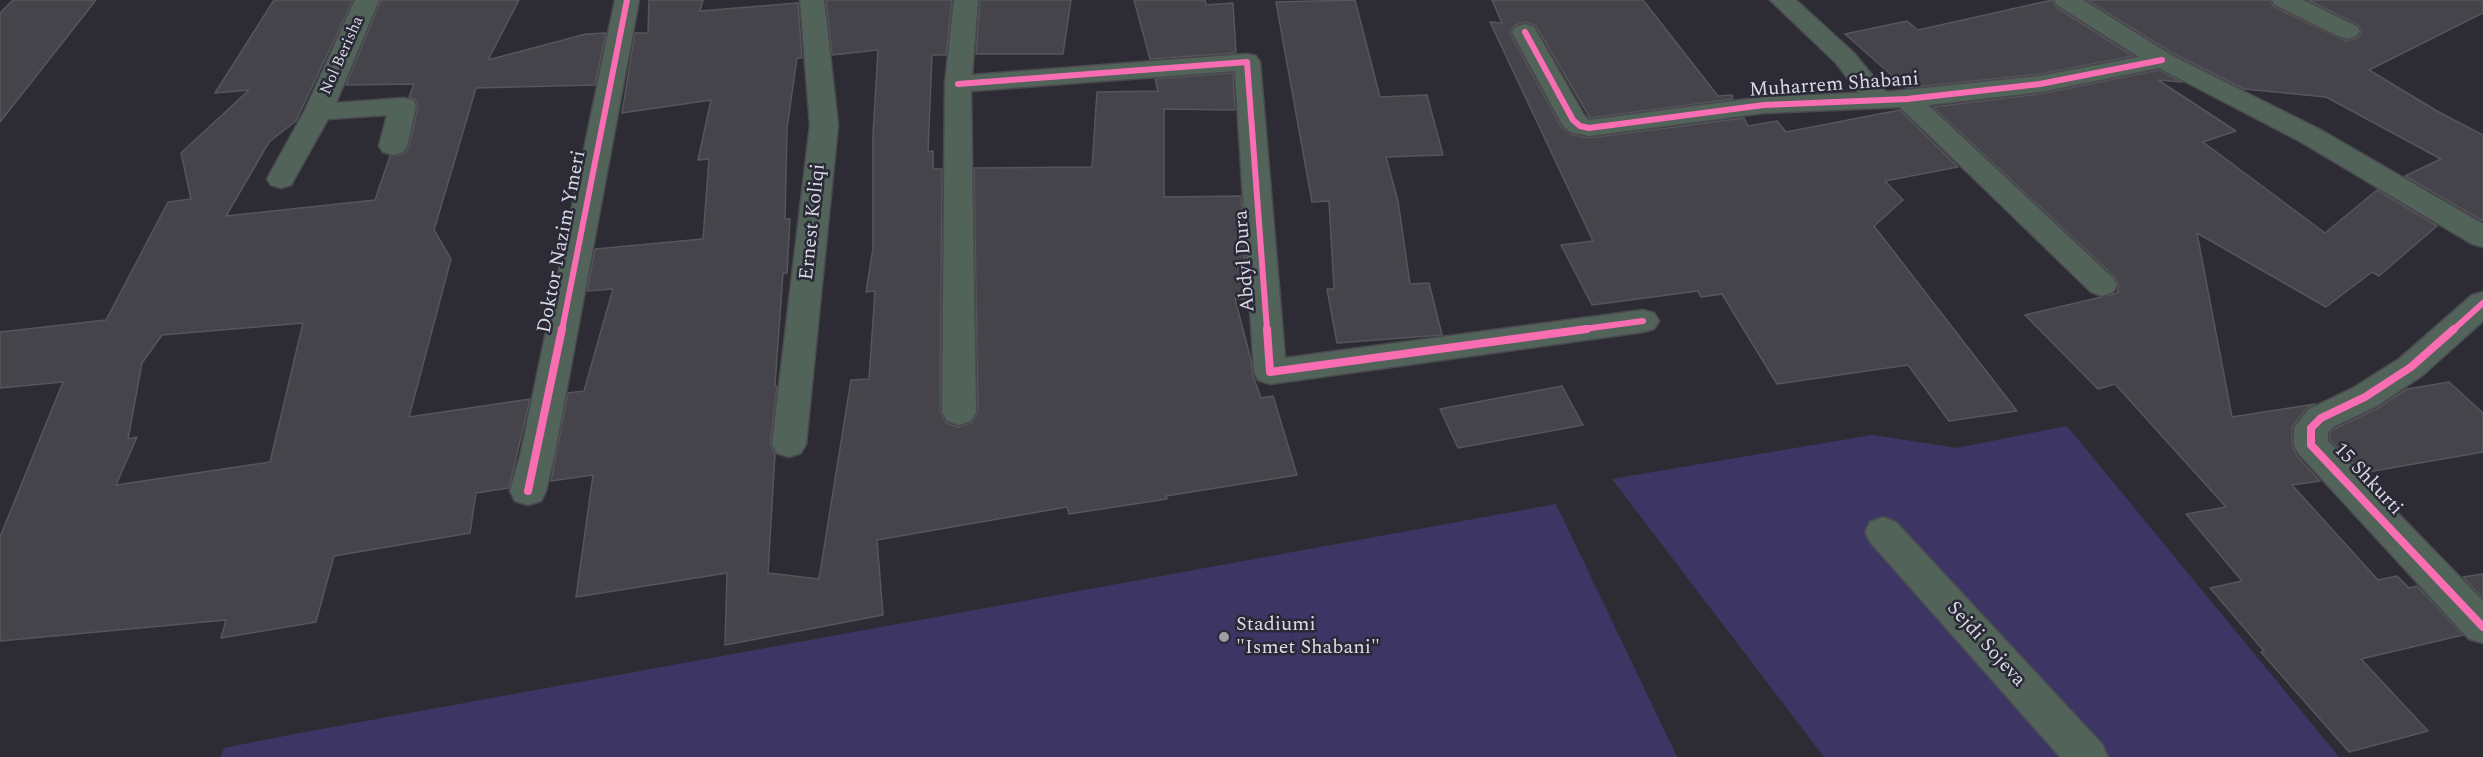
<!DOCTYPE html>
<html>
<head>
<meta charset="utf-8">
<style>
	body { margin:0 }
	canvas { display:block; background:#2d2c34 }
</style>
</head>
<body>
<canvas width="2483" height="757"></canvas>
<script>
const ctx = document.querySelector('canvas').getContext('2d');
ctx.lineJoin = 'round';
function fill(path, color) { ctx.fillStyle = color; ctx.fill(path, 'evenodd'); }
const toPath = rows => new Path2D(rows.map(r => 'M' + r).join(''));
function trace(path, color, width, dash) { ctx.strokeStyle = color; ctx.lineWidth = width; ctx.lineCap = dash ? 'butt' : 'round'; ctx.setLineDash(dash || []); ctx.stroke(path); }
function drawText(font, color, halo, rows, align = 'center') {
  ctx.font = font + ' Spectral,serif'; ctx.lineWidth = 5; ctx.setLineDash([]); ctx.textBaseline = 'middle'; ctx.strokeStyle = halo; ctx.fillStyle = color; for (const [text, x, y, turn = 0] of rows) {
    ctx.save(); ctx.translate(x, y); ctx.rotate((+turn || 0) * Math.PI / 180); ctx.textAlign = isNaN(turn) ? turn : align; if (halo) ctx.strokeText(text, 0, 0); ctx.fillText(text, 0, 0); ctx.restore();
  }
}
fill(toPath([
	[2067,426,2339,757,1824,757,1612,479,1872,435,1957,448],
	[1556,504,1677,757,221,757,224,748,300,733]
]), '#3d3665');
const building = toPath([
	[13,0,96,0,0,122,0,13,13,0],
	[274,0,353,0,296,121,269,142,226,216,375,200,390,156,404,154,409,147,418,106,415,99,409,97,414,84,346,85,381,0,519,0,488,60,586,34,606,33,595,85,476,88,434,230,451,259,409,417,530,399,509,488,476,493,470,533,334,556,316,622,221,638,226,620,0,641,0,537,63,382,0,388,0,332,106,320,168,202,191,199,181,153,249,90,215,93,274,0],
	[303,323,270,462,116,485,137,437,128,439,142,363,162,335,303,323],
	[649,0,703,0,700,11,798,3,802,58,797,58,787,128,785,219,790,219,787,273,783,273,775,385,777,387,770,444,775,454,768,573,819,579,851,380,869,379,875,291,866,292,873,248,873,135,878,50,832,55,826,0,952,0,946,55,932,55,928,152,933,151,933,169,942,169,940,412,946,423,958,427,972,423,978,412,974,168,1092,167,1097,92,1158,91,1155,79,1233,73,1235,110,1164,109,1164,197,1241,196,1247,299,1235,299,1251,360,1252,373,1261,398,1273,396,1297,475,1166,496,1167,499,1069,514,1067,507,877,540,883,615,725,645,727,573,576,597,593,475,551,481,568,393,584,391,613,289,587,291,595,249,703,239,709,159,698,160,711,100,622,113,635,33,648,33,649,0],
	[980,0,1071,0,1063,54,976,54,980,0],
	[1134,0,1205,0,1206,5,1233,3,1236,53,1150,59,1134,0],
	[1355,0,1380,97,1427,95,1443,155,1386,157,1398,201,1410,284,1429,283,1442,335,1337,343,1327,289,1334,289,1329,201,1312,202,1276,2,1355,0],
	[1492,0,1643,0,1718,96,1732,95,1733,99,1590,118,1536,26,1526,22,1515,25,1510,33,1561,127,1570,134,1589,138,1744,118,1748,126,1777,121,1786,132,1900,110,1958,167,1885,181,1903,200,1874,226,2017,411,1949,421,1908,365,1777,384,1722,294,1701,297,1698,291,1592,305,1561,245,1593,241,1490,22,1502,23,1492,0],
	[2052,0,2056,7,2133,56,2040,74,1906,88,1845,34,1907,21,1918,30,2052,0],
	[2087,0,2270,0,2274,7,2346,41,2357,38,2362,32,2358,25,2308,0,2483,0,2483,13,2369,70,2437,111,2483,135,2483,221,2405,176,2441,159,2326,97,2244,89,2172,53,2087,0],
	[2159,70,2182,82,2158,80,2236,131,2203,142,2325,233,2377,190,2437,226,2379,276,2372,272,2326,307,2197,233,2232,417,2315,404,2307,408,2292,427,2292,445,2297,456,2320,481,2292,485,2378,580,2397,576,2409,588,2417,586,2463,635,2361,659,2428,731,2349,752,2261,652,2264,651,2210,588,2242,581,2186,514,2226,507,2115,384,2098,389,2025,315,2114,294,2119,292,2117,290,2119,286,2115,277,1933,107,2040,94,2159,70],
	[2449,382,2483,413,2483,452,2362,473,2330,440,2330,433,2334,429,2378,408,2407,389,2449,382],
	[1562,386,1583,425,1458,448,1440,409,1562,386],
	[2483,574,2483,598,2463,577,2483,574]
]);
fill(building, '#45444b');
trace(building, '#55555b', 1.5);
const minor = toPath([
	[355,0,379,0,336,103,403,98,413,100,416,106,407,146,403,152,393,155,383,152,379,146,387,115,328,119,291,185,281,188,271,185,267,179,304,112,355,0],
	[615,0,639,0,555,452,546,491,541,501,528,505,515,501,510,491,521,452,615,0],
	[800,0,824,0,838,125,806,444,801,453,789,457,777,453,772,444,810,125,800,0],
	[954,0,978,0,972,75,1247,54,1256,56,1260,62,1285,358,1643,310,1654,313,1659,321,1654,329,1643,332,1270,384,1258,380,1254,372,1235,71,971,91,976,412,971,421,959,425,947,421,942,412,945,84,954,0],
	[1770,0,1796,0,1854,53,1886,92,2040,76,2139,57,2057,5,2054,0,2083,0,2171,55,2321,130,2483,224,2483,247,2472,244,2301,142,2159,68,2040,92,1928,105,2113,278,2117,285,2113,292,2102,296,2091,292,1900,107,1764,113,1589,136,1570,132,1563,126,1512,32,1516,27,1525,24,1534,27,1584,115,1589,120,1764,97,1859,93,1836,63,1770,0],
	[2272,0,2303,0,2356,26,2360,31,2356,36,2347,39,2338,36,2275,5,2272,0],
	[2483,292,2483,321,2423,375,2377,406,2333,427,2328,432,2328,441,2483,601,2483,643,2469,639,2299,454,2294,445,2294,428,2309,409,2353,388,2399,359,2472,295,2483,292],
	[1883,517,1896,522,2102,744,2108,757,2060,757,1870,542,1865,532,1870,522,1883,517]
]);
trace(minor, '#4a494f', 3);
fill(minor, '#52635a');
trace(toPath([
	[1525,32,1573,120,1580,126,1589,128,1764,105,1907,99,2040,84,2162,60],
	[958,84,1247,62,1267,330],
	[562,330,627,0],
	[1576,330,1643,321],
	[2453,330,2483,303]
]), '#f96db3', 6);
trace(toPath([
	[1267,329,1270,372,1587,329],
	[2454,329,2411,367,2365,397,2321,418,2311,428,2311,445,2483,627],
	[528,491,562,329]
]), '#f96db3', 8);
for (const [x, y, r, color] of [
	[1224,637,6,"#9d9da6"]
]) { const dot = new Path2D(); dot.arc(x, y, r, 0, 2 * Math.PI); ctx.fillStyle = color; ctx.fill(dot); trace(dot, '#2a2937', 2); }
drawText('16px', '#dadae3', '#2a2937', [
	["Nol Berisha",343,56,-66]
]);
drawText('20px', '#dadae3', '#2a2937', [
	["Muharrem Shabani",1834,86,-4],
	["Ernest Koliqi",814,222,-84],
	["Doktor Nazim Ymeri",563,242,-79],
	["Abdyl Dura",1246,261,-94],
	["15 Shkurti",2367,480,47],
	["Sejdi Sojeva",1985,645,48]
]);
drawText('20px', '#dadae3', '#2a2937', [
	["Stadiumi",1236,626],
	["\"Ismet Shabani\"",1236,649]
], 'left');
</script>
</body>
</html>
